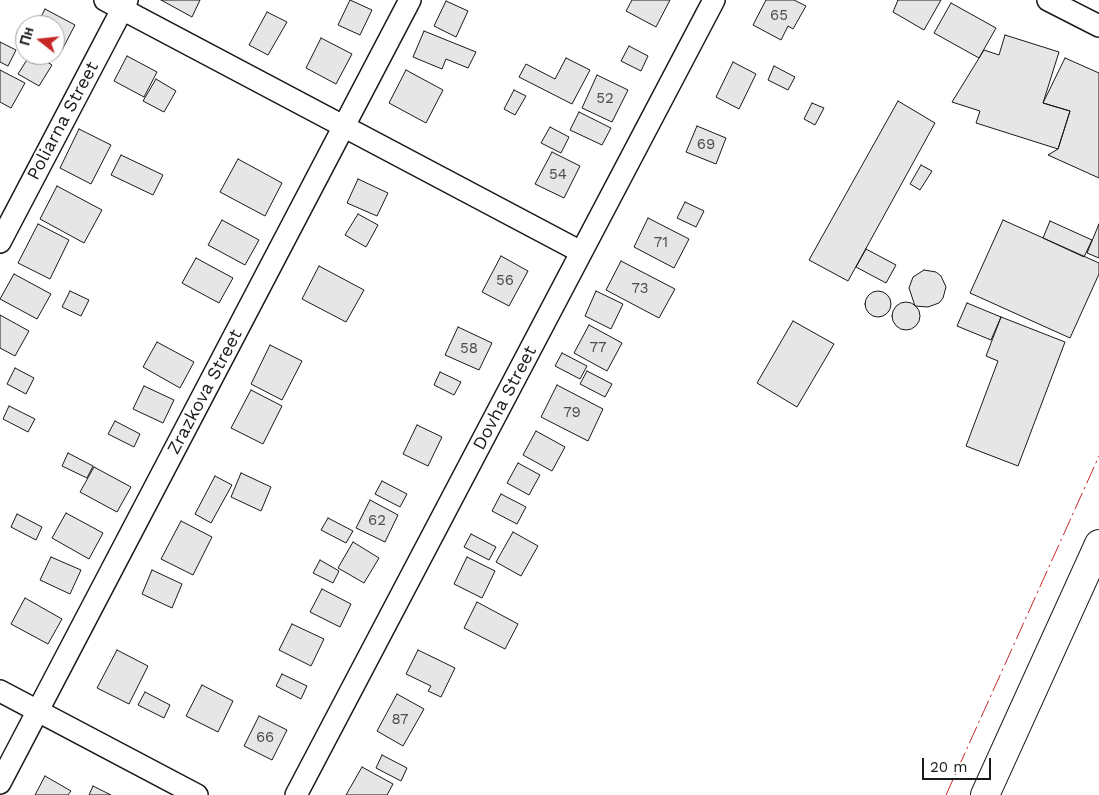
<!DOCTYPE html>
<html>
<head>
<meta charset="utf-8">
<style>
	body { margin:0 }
	#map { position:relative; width:1099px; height:795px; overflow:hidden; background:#fff; font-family:"Work Sans",sans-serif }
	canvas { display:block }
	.north { position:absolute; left:15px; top:15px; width:50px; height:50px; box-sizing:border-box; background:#fff; border:1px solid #a3a3a3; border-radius:50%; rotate:286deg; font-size:14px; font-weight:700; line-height:20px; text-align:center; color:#1a1a1a }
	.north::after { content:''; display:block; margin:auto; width:18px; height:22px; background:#c62828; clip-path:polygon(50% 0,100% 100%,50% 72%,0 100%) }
	.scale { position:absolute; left:922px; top:758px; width:69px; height:22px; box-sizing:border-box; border:2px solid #1a1a1a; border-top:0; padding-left:6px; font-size:15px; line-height:18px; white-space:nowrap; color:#1a1a1a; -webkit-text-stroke:4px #fff; paint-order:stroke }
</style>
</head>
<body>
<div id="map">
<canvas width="1099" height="795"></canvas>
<div class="north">Пн</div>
<div class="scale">20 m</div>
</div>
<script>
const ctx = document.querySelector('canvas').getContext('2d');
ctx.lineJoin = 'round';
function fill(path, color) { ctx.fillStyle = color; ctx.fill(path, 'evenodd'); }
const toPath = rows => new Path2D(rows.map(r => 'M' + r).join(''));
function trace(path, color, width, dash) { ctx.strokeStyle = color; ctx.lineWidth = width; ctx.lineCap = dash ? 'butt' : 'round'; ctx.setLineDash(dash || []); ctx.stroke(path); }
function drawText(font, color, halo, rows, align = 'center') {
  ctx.font = font + ' "Work Sans",sans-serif'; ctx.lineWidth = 4; ctx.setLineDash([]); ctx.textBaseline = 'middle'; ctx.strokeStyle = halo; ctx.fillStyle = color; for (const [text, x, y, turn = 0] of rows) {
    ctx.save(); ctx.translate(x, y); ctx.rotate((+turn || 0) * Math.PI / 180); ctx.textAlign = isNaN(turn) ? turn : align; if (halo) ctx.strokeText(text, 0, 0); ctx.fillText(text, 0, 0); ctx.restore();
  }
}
const building = toPath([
	[161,0,200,0,192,17,161,0],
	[350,0,372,10,360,35,338,25,350,0],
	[632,0,670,0,656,27,626,11,632,0],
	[766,0,794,0,806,6,793,29,788,26,781,40,753,25,766,0],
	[898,0,941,0,924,30,893,12,898,0],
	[446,1,468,11,456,37,434,26,446,1],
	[951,3,996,28,979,58,934,33,951,3],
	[45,9,75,25,62,50,55,46,55,25,37,25,45,9],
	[267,12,287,22,268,55,249,45,267,12],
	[424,31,476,52,468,68,446,59,442,69,413,57,424,31],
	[1005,35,1059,52,1043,103,1070,111,1058,149,976,123,980,111,952,102,984,50,999,55,1005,35],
	[321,38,352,54,336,84,306,68,321,38],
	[0,42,16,50,8,66,0,62,0,42],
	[629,46,648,56,641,71,621,61,629,46],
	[30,55,36,55,52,65,39,86,18,74,30,55],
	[127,56,157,72,144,97,114,81,127,56],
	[566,58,590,70,572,104,519,77,526,64,555,79,566,58],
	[1065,58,1099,73,1099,178,1048,155,1058,149,1070,111,1043,103,1065,58],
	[733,62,756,74,739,109,716,97,733,62],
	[774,66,795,77,788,90,768,80,774,66],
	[0,70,25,83,11,108,0,102,0,70],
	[406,70,443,90,426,123,389,103,406,70],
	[597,75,628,90,612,122,582,108,597,75],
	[156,79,176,91,164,112,143,101,156,79],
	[514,90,526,96,515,115,504,109,514,90],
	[898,101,935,123,848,281,809,260,898,101],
	[812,103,824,108,815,125,804,119,812,103],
	[579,112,611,128,602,145,570,130,579,112],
	[697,126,726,138,716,164,686,152,697,126],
	[550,127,569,137,561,153,541,143,550,127],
	[79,129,111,145,91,184,60,168,79,129],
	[552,152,580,166,564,198,535,184,552,152],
	[121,155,163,175,153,195,111,175,121,155],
	[238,159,282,183,265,216,220,192,238,159],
	[921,165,932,171,920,190,910,184,921,165],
	[358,179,388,193,377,216,347,203,358,179],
	[57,186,102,210,84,243,40,219,57,186],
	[685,202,704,211,696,227,677,218,685,202],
	[358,214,378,225,366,247,345,235,358,214],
	[648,218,689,239,674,268,634,247,648,218],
	[222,220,259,240,245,265,208,245,222,220],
	[1003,220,1099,263,1099,274,1070,338,970,293,1003,220],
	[1050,221,1092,240,1084,257,1043,238,1050,221],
	[38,224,69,240,50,279,18,263,38,224],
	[1099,224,1099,258,1087,253,1099,224],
	[866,249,896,265,886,283,856,267,866,249],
	[501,256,528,271,509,306,482,292,501,256],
	[196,258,233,278,219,303,182,283,196,258],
	[621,261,675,289,659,318,606,290,621,261],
	[319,266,364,290,346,322,302,299,319,266],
	[924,270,936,272,941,276,946,287,943,298,939,303,928,307,915,306,909,288,913,277,924,270],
	[14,274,51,294,37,319,0,299,14,274],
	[70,291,89,300,81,316,62,307,70,291],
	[596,291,623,304,611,329,585,316,596,291],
	'865 304a13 13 0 1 1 26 0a13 13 0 1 1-26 0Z',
	'892 316a14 14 0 1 1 28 0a14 14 0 1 1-28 0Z',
	[967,303,1001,317,991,340,957,326,967,303],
	[0,315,29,331,15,356,0,348,0,315],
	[1001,317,1065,342,1018,466,966,446,998,361,986,356,1001,317],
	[793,321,834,344,797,407,757,383,793,321],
	[589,325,622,343,607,371,574,353,589,325],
	[458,327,492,343,479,370,445,355,458,327],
	[157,342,194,362,180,388,143,367,157,342],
	[270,345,302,361,282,400,251,384,270,345],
	[562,353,587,366,580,379,555,366,562,353],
	[15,368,34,378,26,394,7,384,15,368],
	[587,371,612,384,605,397,580,384,587,371],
	[440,372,461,382,454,395,434,385,440,372],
	[557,385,603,409,588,441,541,417,557,385],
	[144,386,174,400,163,423,133,409,144,386],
	[251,390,282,406,263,444,231,428,251,390],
	[9,406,35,419,28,432,3,419,9,406],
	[115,421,140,434,134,447,108,434,115,421],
	[417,425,442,437,428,466,403,454,417,425],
	[536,431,565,447,552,471,523,455,536,431],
	[68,453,93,466,87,478,62,466,68,453],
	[518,463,540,475,529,495,507,483,518,463],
	[94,467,131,487,117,512,80,492,94,467],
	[241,473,271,487,261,511,231,497,241,473],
	[215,476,232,485,211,523,195,514,215,476],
	[382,481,407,494,400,507,375,494,382,481],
	[501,494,526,507,517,524,492,511,501,494],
	[370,500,398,515,385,542,356,528,370,500],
	[66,513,103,533,89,559,52,538,66,513],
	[17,514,42,527,36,540,11,527,17,514],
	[328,518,353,531,346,543,321,530,328,518],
	[181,521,212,537,193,575,161,559,181,521],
	[513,532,538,546,521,576,496,562,513,532],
	[471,534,496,547,489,560,464,547,471,534],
	[353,542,379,558,364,583,338,568,353,542],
	[51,557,81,570,70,594,40,580,51,557],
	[467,557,495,571,482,598,454,584,467,557],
	[320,560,339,571,333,583,313,573,320,560],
	[152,570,182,584,172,608,142,594,152,570],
	[322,589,351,604,340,627,310,612,322,589],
	[25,598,62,619,48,644,11,624,25,598],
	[477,602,518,624,505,649,464,628,477,602],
	[292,624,324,639,311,666,279,650,292,624],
	[117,650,148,666,129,704,97,688,117,650],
	[418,650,455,668,441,697,428,691,431,686,406,674,418,650],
	[282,674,307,686,301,699,276,686,282,674],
	[202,685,233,701,218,732,186,716,202,685],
	[145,692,170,705,164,718,138,705,145,692],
	[397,694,424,709,403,746,377,731,397,694],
	[259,716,287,730,272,760,244,746,259,716],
	[382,755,407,768,401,781,376,768,382,755],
	[362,767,393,784,387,795,346,795,362,767],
	[45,776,71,791,68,795,35,795,45,776],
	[93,786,111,795,89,795,93,786]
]);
fill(building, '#e6e6e6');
trace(building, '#1a1a1a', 1);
const street = toPath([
	[105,0,581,252],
	[1048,0,1099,26],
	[0,242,127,0],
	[0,691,197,795],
	[0,783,410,0],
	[296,795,714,0]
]);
const secondary = toPath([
	[985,795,1099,544]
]);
trace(street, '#1a1a1a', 24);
trace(secondary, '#1a1a1a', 30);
trace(street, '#fff', 21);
trace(secondary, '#fff', 28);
trace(toPath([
	[946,795,1099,456]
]), '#c62828', 1, [18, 4, 2.5, 4]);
drawText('15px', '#4d4d4d', null, [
	["65",779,16],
	["52",605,99],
	["69",706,145],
	["54",558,175],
	["71",661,243],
	["56",505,281],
	["73",640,289],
	["77",598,348],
	["58",469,349],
	["79",572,413],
	["62",377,521],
	["87",400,720],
	["66",265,738]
]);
drawText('18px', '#1a1a1a', '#fff', [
	["Poliarna Street",63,121,-62],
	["Zrazkova Street",205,392,-62],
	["Dovha Street",505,398,-62]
]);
</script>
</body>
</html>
